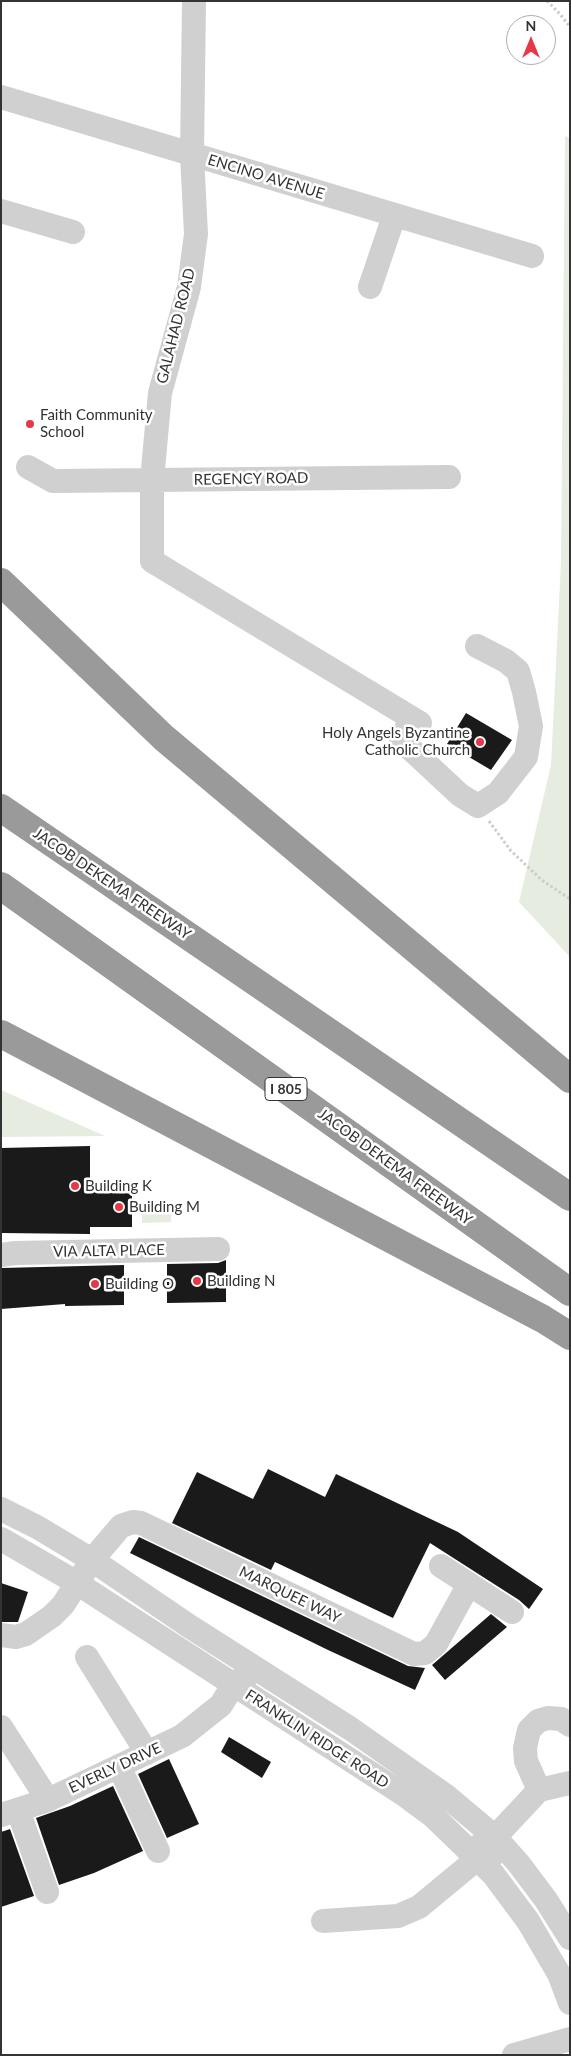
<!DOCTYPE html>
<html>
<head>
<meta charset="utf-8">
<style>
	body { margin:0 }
	#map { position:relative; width:571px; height:2056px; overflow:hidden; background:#fff; font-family:Lato,sans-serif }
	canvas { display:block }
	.frame { position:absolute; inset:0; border:2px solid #333; pointer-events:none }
	.north { position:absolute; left:506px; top:15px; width:50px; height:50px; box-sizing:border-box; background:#fff; border:1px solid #adadad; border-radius:50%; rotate:0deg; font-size:14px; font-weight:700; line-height:20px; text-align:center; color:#333 }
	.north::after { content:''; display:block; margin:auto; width:18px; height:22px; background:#e63946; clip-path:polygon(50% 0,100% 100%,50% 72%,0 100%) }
</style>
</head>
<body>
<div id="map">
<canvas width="571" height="2056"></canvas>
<div class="frame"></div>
<div class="north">N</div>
</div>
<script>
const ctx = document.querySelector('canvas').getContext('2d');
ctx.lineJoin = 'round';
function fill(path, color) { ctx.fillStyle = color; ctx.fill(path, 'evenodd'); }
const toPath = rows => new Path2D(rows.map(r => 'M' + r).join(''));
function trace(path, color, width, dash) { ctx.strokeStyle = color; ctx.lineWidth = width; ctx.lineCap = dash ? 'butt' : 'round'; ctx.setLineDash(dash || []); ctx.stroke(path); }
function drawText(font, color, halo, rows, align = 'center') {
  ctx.font = font + ' Lato,sans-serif'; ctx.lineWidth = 5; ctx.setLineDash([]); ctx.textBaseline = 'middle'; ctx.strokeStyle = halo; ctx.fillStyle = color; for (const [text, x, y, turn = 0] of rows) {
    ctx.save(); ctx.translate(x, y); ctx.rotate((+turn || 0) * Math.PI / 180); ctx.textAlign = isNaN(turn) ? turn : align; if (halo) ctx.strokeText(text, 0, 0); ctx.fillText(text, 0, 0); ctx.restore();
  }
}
fill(toPath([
	[565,136,570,138,570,957,519,902,551,765,561,562],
	[1,1090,105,1136,1,1137],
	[142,1203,159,1203,159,1210,171,1210,171,1222,142,1223]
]), '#e6ecdf');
fill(toPath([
	[466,713,512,740,491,770,447,744],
	[90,1146,90,1186,132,1186,132,1227,90,1227,90,1234,1,1233,1,1148],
	[226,1260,226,1302,167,1303,167,1264,218,1263],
	[124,1265,124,1305,65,1306,65,1304,1,1309,1,1268],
	[268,1469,325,1497,336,1474,458,1532,543,1589,529,1609,519,1600,430,1543,393,1618,275,1562,271,1570,172,1523,197,1472,253,1499],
	[139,1537,408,1666,425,1668,415,1690,328,1650,130,1553],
	[1,1583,28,1592,18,1622,1,1622],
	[491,1614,507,1627,445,1680,432,1665],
	[229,1737,271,1762,262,1778,221,1752],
	[169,1759,199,1824,167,1838,138,1774],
	[113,1786,143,1851,94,1873,59,1885,36,1818,70,1806],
	[10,1829,34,1896,1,1907,1,1832]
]), '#1a1a1a');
trace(toPath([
	[547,1,560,14,570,27],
	[489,821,511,851,543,881,570,899]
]), '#cdcdcd', 3, [2.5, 2.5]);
trace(toPath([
	[194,1,192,155,196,234,189,287,160,393,152,480,152,561,420,723],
	[1,97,532,256],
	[1,211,73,232],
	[370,287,394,216],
	[28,467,53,481,449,477],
	[411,718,401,740,460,795,478,806,498,793,526,757,531,726,524,692,518,671,506,661,477,646],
	[1,1255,15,1253,218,1249],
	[1,1509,37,1527,92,1560,189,1626,351,1729,445,1795,495,1837,519,1864,546,1900,570,1938],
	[1,1539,72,1580,406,1796,433,1816,493,1874,528,1921,559,1974,570,2003],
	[441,1566,512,1612],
	[1,1635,16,1637,26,1634,52,1616,63,1605,92,1560,121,1526,133,1522,141,1523,414,1654,425,1653,436,1644,469,1584],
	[87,1657,147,1753],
	[1,1727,48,1800],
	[119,1766,158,1851],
	[539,1790,526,1761,525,1748,529,1730,538,1721,548,1718,561,1719,570,1725],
	[18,1810,47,1892],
	[1,1815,48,1800,182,1736,221,1705,233,1685,241,1679,245,1679],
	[482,1843,485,1843,495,1837,539,1790,570,1783],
	[323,1921,398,1916,419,1907,477,1859,487,1855,492,1856],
	[514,2055,570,2039]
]), '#d0d0d0', 24);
trace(toPath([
	[1,582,164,738,570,1079],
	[1,808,570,1197],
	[1,886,570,1292],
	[1,1034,543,1319,570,1336]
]), '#9a9a9a', 28);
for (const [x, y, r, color] of [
	[30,424,5,"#e63946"],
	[480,742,5,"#e63946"],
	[75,1186,5,"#e63946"],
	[119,1207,5,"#e63946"],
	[197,1281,5,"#e63946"],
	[95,1284,5,"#e63946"]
]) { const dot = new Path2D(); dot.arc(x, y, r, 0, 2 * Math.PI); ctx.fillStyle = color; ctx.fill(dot); trace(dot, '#fff', 2); }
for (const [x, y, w] of [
	[286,1089,42]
]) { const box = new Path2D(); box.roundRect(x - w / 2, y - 11.5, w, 23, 4); ctx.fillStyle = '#fff'; ctx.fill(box); trace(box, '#333', 1); }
drawText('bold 14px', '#333', null, [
	["I 805",286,1089]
]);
drawText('15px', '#333', '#fff', [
	["ENCINO AVENUE",266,177,17],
	["GALAHAD ROAD",176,326,-76],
	["REGENCY ROAD",251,479,-1],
	["JACOB DEKEMA FREEWAY",112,884,34],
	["JACOB DEKEMA FREEWAY",395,1167,36],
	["VIA ALTA PLACE",109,1251,-1],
	["MARQUEE WAY",290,1595,26],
	["FRANKLIN RIDGE ROAD",317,1739,33],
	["EVERLY DRIVE",115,1768,-25]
]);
drawText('15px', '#333', '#fff', [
	["Faith Community",40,415],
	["School",40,432],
	["Holy Angels Byzantine",470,733,"right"],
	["Catholic Church",470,750,"right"],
	["Building K",85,1186],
	["Building M",129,1207],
	["Building N",207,1281],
	["Building O",105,1284]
], 'left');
</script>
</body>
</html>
